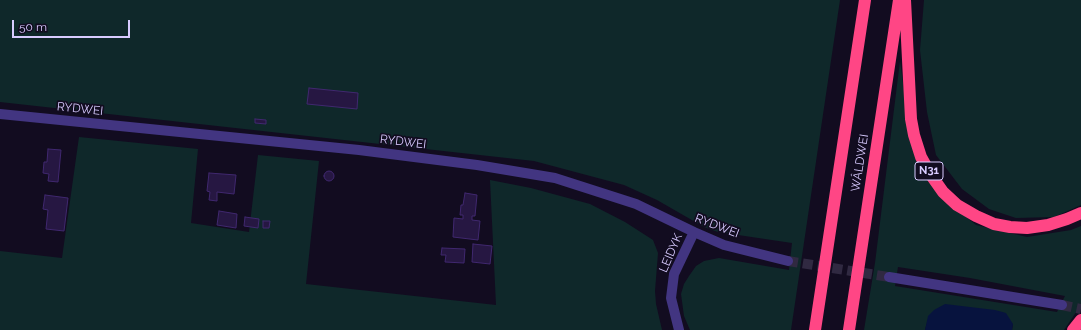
<!DOCTYPE html>
<html>
<head>
<meta charset="utf-8">
<style>
	body { margin:0 }
	#map { position:relative; width:1081px; height:330px; overflow:hidden; background:#120c20; font-family:Raleway,sans-serif }
	canvas { display:block }
	.scale { position:absolute; left:12px; top:20px; width:118px; height:18px; box-sizing:border-box; border:2px solid #d8cbff; border-top:0; padding-left:5px; font-size:12px; line-height:14px; white-space:nowrap; color:#d8cbff; -webkit-text-stroke:3px #120c20; paint-order:stroke }
</style>
</head>
<body>
<div id="map">
<canvas width="1081" height="330"></canvas>
<div class="scale">50 m</div>
</div>
<script>
const ctx = document.querySelector('canvas').getContext('2d');
ctx.lineJoin = 'round';
function fill(path, color) { ctx.fillStyle = color; ctx.fill(path, 'evenodd'); }
const toPath = rows => new Path2D(rows.map(r => 'M' + r).join(''));
function trace(path, color, width, dash) { ctx.strokeStyle = color; ctx.lineWidth = width; ctx.lineCap = dash ? 'butt' : 'round'; ctx.setLineDash(dash || []); ctx.stroke(path); }
function drawText(font, color, halo, rows, align = 'center') {
  ctx.font = font + ' Raleway,sans-serif'; ctx.lineWidth = 3.5; ctx.setLineDash([]); ctx.textBaseline = 'middle'; ctx.strokeStyle = halo; ctx.fillStyle = color; for (const [text, x, y, turn = 0] of rows) {
    ctx.save(); ctx.translate(x, y); ctx.rotate((+turn || 0) * Math.PI / 180); ctx.textAlign = isNaN(turn) ? turn : align; if (halo) ctx.strokeText(text, 0, 0); ctx.fillText(text, 0, 0); ctx.restore();
  }
}
fill(toPath([
	[0,0,840,0,791,330,690,330,684,316,681,294,684,284,689,276,696,266,704,261,719,258,789,270,792,243,718,232,704,227,657,200,624,185,534,161,0,102],
	[924,0,1081,0,1081,205,1054,217,1016,218,989,209,962,189,936,155,927,112,920,50],
	[900,61,910,133,938,194,976,225,1027,237,1071,230,1081,226,1081,305,1064,330,1012,330,1013,324,929,316,925,330,864,330,875,263],
	[898,267,970,278,1065,296,1057,312,895,286],
	[79,137,198,149,191,223,249,232,258,155,319,161,306,284,496,305,490,180,531,188,590,204,625,222,653,240,658,253,655,291,656,304,662,330,0,330,0,251,62,258]
]), '#0f282a');
fill(toPath([
	[945,304,995,310,1006,313,1013,324,1012,330,925,330,928,316,934,310]
]), '#07133e');
const building = toPath([
	[309,88,358,93,357,109,307,104,309,88],
	[255,119,266,120,266,124,255,123,255,119],
	[48,149,61,150,58,182,48,181,49,174,43,173,44,162,47,162,48,149],
	'324 176a5 5 0 1 1 10 0a5 5 0 1 1-10 0Z',
	[209,173,236,175,234,194,217,192,217,201,209,200,210,192,207,191,209,173],
	[465,193,477,195,475,216,472,216,472,220,480,221,478,240,453,237,454,218,463,219,463,215,460,215,461,205,463,205,465,193],
	[45,195,68,198,64,231,46,229,48,210,43,209,45,195],
	[219,211,237,214,236,228,217,225,219,211],
	[245,217,259,219,258,228,244,226,245,217],
	[263,221,270,221,269,228,263,228,263,221],
	[473,244,492,246,490,264,472,262,473,244],
	[442,248,465,249,464,263,445,262,446,255,441,255,442,248]
]);
fill(building, '#261742');
trace(building, '#40286f', 1);
trace(toPath([
	[788,261,889,277],
	[1062,305,1081,309]
]), '#302941', 10, [10, 5]);
trace(toPath([
	[0,114,359,150,477,165,555,178,636,204,694,232,724,245,788,261],
	[889,277,1062,305],
	[679,330,671,298,674,274,694,232]
]), '#423581', 10);
trace(toPath([
	[905,0,911,119,914,135,921,157,931,175,943,192,957,205,976,216,994,224,1010,227,1027,228,1048,225,1067,219,1081,213],
	[815,330,865,0],
	[849,330,899,0],
	[1073,330,1081,320]
]), '#ff4685', 12);
for (const [x, y, w] of [
	[929,171,28]
]) { const box = new Path2D(); box.roundRect(x - w / 2, y - 9, w, 18, 3); ctx.fillStyle = '#120c20'; ctx.fill(box); trace(box, '#d8cbff', 1); }
drawText('bold 11px', '#d8cbff', null, [
	["N31",929,171]
]);
drawText('12px', '#d8cbff', '#120c20', [
	["RYDWEI",80,109,6],
	["RYDWEI",403,142,7],
	["WÂLDWEI",860,163,-81],
	["RYDWEI",717,226,21],
	["LEIDYK",671,253,-67]
]);
</script>
</body>
</html>
